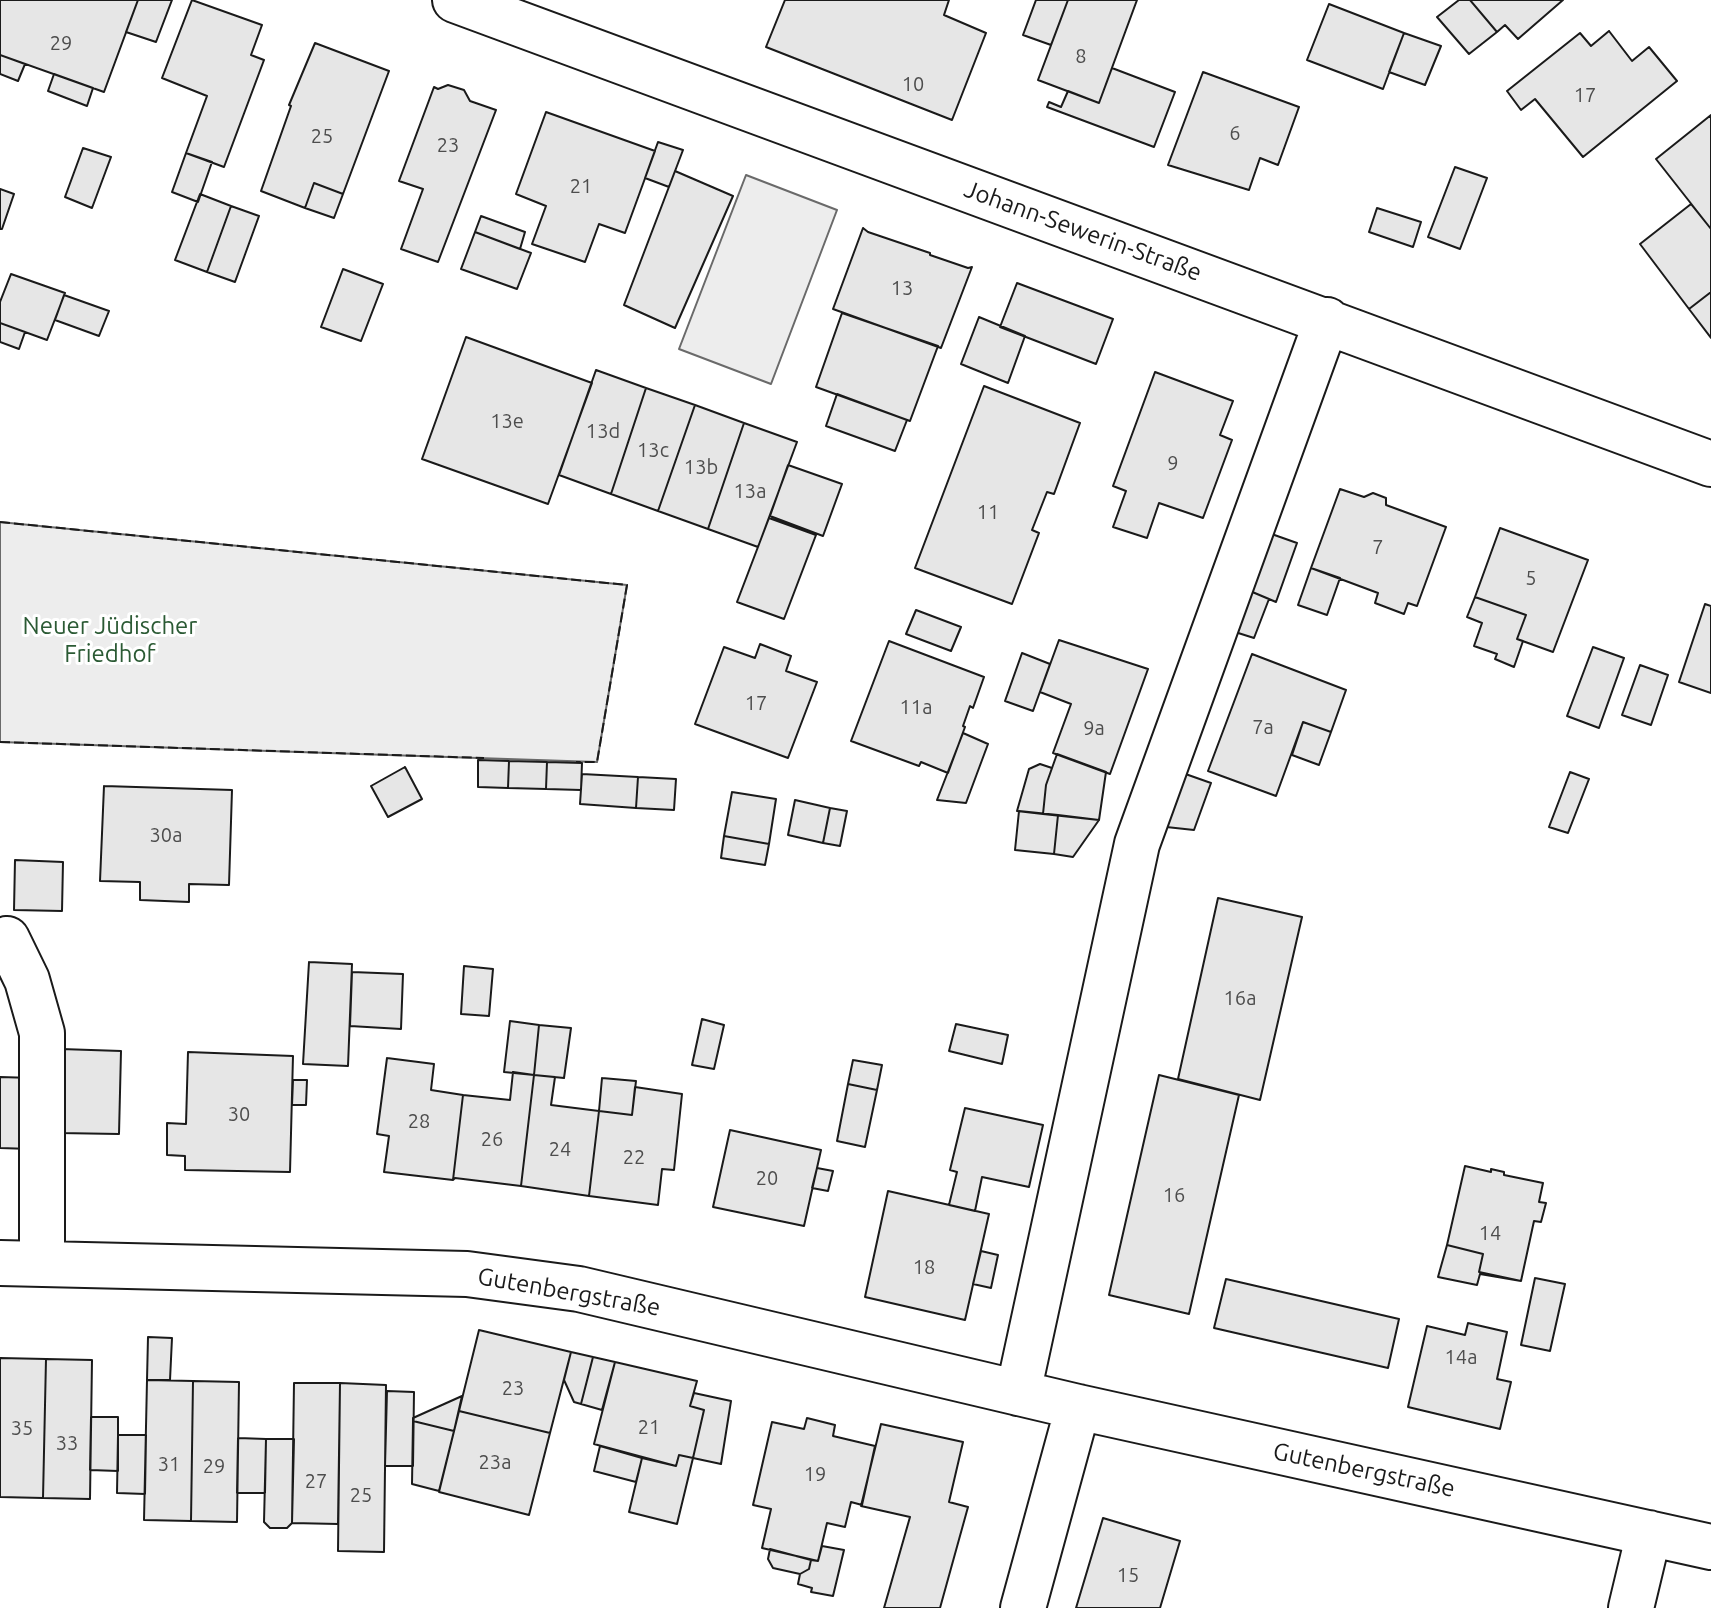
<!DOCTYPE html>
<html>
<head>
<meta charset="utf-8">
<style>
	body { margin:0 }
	canvas { display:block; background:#fff }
</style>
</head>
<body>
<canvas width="1711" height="1608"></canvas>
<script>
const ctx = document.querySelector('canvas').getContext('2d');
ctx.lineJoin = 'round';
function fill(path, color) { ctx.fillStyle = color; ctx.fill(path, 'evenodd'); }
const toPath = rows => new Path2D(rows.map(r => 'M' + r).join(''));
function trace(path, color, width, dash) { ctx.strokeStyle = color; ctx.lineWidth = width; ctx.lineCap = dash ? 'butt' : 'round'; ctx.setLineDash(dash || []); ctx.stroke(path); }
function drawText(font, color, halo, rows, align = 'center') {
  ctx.font = font + ' Ubuntu,sans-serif'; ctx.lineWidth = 6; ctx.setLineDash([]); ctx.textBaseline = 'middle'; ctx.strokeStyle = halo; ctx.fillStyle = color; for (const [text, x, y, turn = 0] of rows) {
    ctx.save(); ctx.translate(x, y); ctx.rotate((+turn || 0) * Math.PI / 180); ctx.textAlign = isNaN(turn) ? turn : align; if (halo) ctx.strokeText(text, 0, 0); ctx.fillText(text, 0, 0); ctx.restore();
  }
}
const built = toPath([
	[746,175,837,210,771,384,679,349,746,175],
	[0,522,627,585,597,762,0,742,0,522]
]);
fill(built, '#ededed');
trace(built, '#6a6a6a', 2);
const building = toPath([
	[0,0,138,0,104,92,0,55,0,0],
	[138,0,172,0,156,42,126,32,138,0],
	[192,0,262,25,251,55,264,60,224,167,186,153,207,96,162,78,192,0],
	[785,0,949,0,944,15,986,33,952,120,766,47,785,0],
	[1036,0,1068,0,1051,45,1023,35,1036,0],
	[1068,0,1137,0,1099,103,1038,80,1068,0],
	[1459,0,1470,0,1497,32,1469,54,1437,17,1459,0],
	[1470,0,1563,0,1518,39,1505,25,1497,32,1470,0],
	[1329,4,1404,33,1383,89,1307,60,1329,4],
	[1609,31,1632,61,1649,47,1677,81,1583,157,1535,99,1521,110,1507,91,1580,33,1591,46,1609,31],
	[1404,33,1441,46,1425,85,1389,72,1404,33],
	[315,43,389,71,343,194,314,183,305,208,261,191,291,106,289,105,315,43],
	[0,55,25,64,18,81,0,74,0,55],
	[1112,68,1175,92,1154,147,1047,107,1049,102,1061,107,1068,91,1099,103,1112,68],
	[1203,72,1299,107,1278,165,1260,158,1249,190,1168,165,1203,72],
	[54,74,93,88,87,106,48,91,54,74],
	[448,85,464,90,470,101,496,110,438,262,401,249,423,189,399,181,434,87,438,89,448,85],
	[546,112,655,151,625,233,599,224,585,262,532,244,546,206,516,194,546,112],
	[1711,115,1711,229,1656,159,1711,115],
	[658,142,683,150,669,187,645,178,658,142],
	[83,148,111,157,92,208,65,197,83,148],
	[186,153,212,162,198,202,172,192,186,153],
	[1455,167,1487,178,1460,249,1428,237,1455,167],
	[675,171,733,196,675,328,624,305,675,171],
	[314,183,343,194,334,218,305,208,314,183],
	[0,189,14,194,2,229,0,229,0,189],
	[200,194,231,206,207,272,175,260,200,194],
	[1691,204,1711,229,1711,292,1689,309,1640,244,1691,204],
	[231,206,259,216,235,282,207,272,231,206],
	[1377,208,1421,222,1413,247,1369,232,1377,208],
	[481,216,525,232,520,249,475,232,481,216],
	[863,228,868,232,930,253,930,255,968,268,972,267,941,348,833,309,863,228],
	[475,232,531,253,517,289,461,269,475,232],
	[343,269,383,284,361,341,321,327,343,269],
	[11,274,65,293,47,340,0,323,0,302,11,274],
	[1017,283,1113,319,1096,364,1000,327,1017,283],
	[1711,292,1711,338,1689,309,1711,292],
	[64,295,109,311,99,336,55,320,64,295],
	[842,313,938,346,910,421,816,387,842,313],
	[979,317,1025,336,1008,383,961,364,979,317],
	[0,323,25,332,19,349,0,342,0,323],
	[466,337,592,383,548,504,422,459,466,337],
	[596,370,646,388,611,494,559,475,596,370],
	[1155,372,1233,401,1220,435,1232,440,1203,518,1159,503,1147,538,1113,527,1126,491,1113,486,1155,372],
	[984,386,1080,423,1054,494,1047,492,1032,530,1039,533,1012,604,915,568,984,386],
	[646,388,695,405,658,511,611,494,646,388],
	[837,394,907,420,895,451,826,426,837,394],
	[695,405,744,423,708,529,658,511,695,405],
	[744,423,797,442,758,547,708,529,744,423],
	[788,465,842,484,823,536,770,516,788,465],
	[1340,489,1364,497,1373,493,1386,498,1386,505,1446,527,1417,606,1408,603,1404,614,1375,603,1378,593,1311,568,1340,489],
	[769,518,816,535,784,619,737,602,769,518],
	[1500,528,1588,560,1553,652,1517,639,1526,615,1475,597,1500,528],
	[1266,532,1297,543,1276,602,1250,591,1266,532],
	[1311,568,1340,578,1327,615,1298,605,1311,568],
	[1250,591,1269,599,1254,638,1235,632,1250,591],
	[1475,597,1526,615,1517,639,1523,641,1514,667,1495,659,1497,654,1474,646,1482,623,1467,617,1475,597],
	[1705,604,1711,606,1711,693,1679,682,1705,604],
	[916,610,961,627,951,651,906,634,916,610],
	[1059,640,1148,669,1110,774,1053,753,1071,704,1040,692,1059,640],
	[889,641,984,677,973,708,970,706,963,726,965,727,948,773,921,762,919,766,851,741,889,641],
	[760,644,791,656,786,671,817,682,788,758,695,724,724,647,755,658,760,644],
	[1593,647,1624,658,1599,728,1567,716,1593,647],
	[1022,653,1050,664,1033,711,1005,701,1022,653],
	[1252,654,1346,690,1331,732,1303,722,1276,796,1208,771,1252,654],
	[1640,665,1668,675,1651,725,1622,715,1640,665],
	[1303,722,1331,732,1319,765,1292,755,1303,722],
	[963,733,988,744,966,803,937,800,963,733],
	[1057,754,1106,772,1099,820,1043,814,1046,785,1057,754],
	[478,760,509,761,508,788,478,787,478,760],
	[509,761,547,762,546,789,508,788,509,761],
	[547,762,582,763,581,790,546,789,547,762],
	[1040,764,1052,768,1046,785,1043,814,1017,811,1029,769,1040,764],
	[405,767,422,799,388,817,371,786,405,767],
	[1177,771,1211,783,1194,830,1157,826,1177,771],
	[1570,772,1589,779,1568,833,1549,827,1570,772],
	[582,774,638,777,636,808,580,804,582,774],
	[638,777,676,779,674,810,636,808,638,777],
	[104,786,232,790,229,885,189,884,189,902,140,900,140,882,100,881,104,786],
	[732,792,776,799,769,844,724,836,732,792],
	[795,800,830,808,823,843,788,835,795,800],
	[830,808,847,811,840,846,823,843,830,808],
	[1019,811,1058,815,1054,854,1015,850,1019,811],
	[1058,815,1099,820,1073,857,1054,854,1058,815],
	[724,836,769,844,765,865,721,858,724,836],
	[15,860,63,862,62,911,14,910,15,860],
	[1218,898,1302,917,1260,1100,1178,1079,1218,898],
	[309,962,352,964,348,1066,303,1064,309,962],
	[464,966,493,969,489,1016,461,1014,464,966],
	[352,972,403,974,401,1029,350,1026,352,972],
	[702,1019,724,1025,714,1069,692,1065,702,1019],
	[510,1021,539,1025,534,1075,504,1072,510,1021],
	[956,1024,1008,1035,1002,1064,949,1051,956,1024],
	[539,1025,571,1028,564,1078,534,1075,539,1025],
	[61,1049,121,1051,119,1134,59,1133,61,1049],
	[188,1052,293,1056,290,1172,185,1170,185,1156,167,1155,167,1123,186,1124,188,1052],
	[387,1058,434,1064,431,1090,463,1095,453,1180,384,1172,389,1136,377,1134,387,1058],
	[853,1060,882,1065,877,1090,848,1084,853,1060],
	[513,1072,534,1075,521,1186,455,1178,453,1180,463,1095,510,1100,513,1072],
	[534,1075,555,1077,551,1105,599,1111,589,1196,521,1186,534,1075],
	[1159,1075,1239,1095,1189,1314,1109,1295,1159,1075],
	[0,1077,33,1078,31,1149,0,1148,0,1077],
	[602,1078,636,1081,632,1115,599,1111,602,1078],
	[293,1080,307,1080,306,1105,292,1105,293,1080],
	[848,1084,877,1090,865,1147,837,1141,848,1084],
	[635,1087,682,1094,674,1170,662,1169,658,1205,589,1196,599,1111,632,1115,635,1087],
	[965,1108,1043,1125,1029,1187,982,1177,975,1211,949,1205,957,1172,950,1170,965,1108],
	[730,1130,821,1150,804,1226,713,1207,730,1130],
	[1465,1166,1491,1172,1491,1169,1504,1172,1504,1175,1543,1183,1539,1202,1546,1203,1541,1222,1534,1221,1521,1281,1479,1272,1483,1254,1447,1245,1465,1166],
	[817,1168,833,1171,828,1191,812,1188,817,1168],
	[888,1191,989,1214,965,1320,865,1297,888,1191],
	[1447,1245,1483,1254,1479,1272,1521,1281,1480,1274,1477,1285,1438,1277,1447,1245],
	[981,1251,998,1255,991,1288,973,1284,981,1251],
	[1535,1278,1565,1284,1550,1351,1521,1345,1535,1278],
	[1226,1279,1399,1319,1388,1368,1214,1328,1226,1279],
	[1468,1323,1507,1332,1497,1379,1511,1382,1500,1429,1408,1407,1427,1326,1465,1335,1468,1323],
	[479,1330,571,1352,550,1433,459,1411,479,1330],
	[148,1337,172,1338,170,1380,147,1380,148,1337],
	[571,1352,593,1357,581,1404,574,1402,564,1380,571,1352],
	[593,1357,615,1362,602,1410,581,1404,593,1357],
	[0,1358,46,1359,43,1498,0,1497,0,1358],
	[46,1359,92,1360,90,1499,43,1498,46,1359],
	[615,1362,697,1381,690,1406,704,1410,693,1458,679,1455,676,1466,594,1444,615,1362],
	[147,1380,193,1381,191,1521,144,1520,147,1380],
	[193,1381,239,1382,237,1522,191,1521,193,1381],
	[294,1383,340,1383,338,1524,292,1523,294,1383],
	[340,1383,386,1385,384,1552,338,1551,340,1383],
	[387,1391,414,1392,413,1466,385,1466,387,1391],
	[694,1393,731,1401,721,1464,693,1458,704,1410,690,1406,694,1393],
	[462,1396,454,1431,413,1421,413,1418,462,1396],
	[459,1411,550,1433,529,1515,439,1492,459,1411],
	[91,1417,118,1417,118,1471,90,1470,91,1417],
	[807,1418,835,1425,833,1436,875,1446,862,1505,851,1502,845,1527,827,1523,818,1561,762,1548,771,1509,753,1505,772,1422,804,1429,807,1418],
	[413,1421,454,1431,439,1491,412,1484,413,1421],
	[881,1424,963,1442,949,1502,968,1507,940,1608,884,1608,910,1517,861,1506,881,1424],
	[118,1435,146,1435,145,1494,117,1493,118,1435],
	[238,1438,266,1439,265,1493,237,1493,238,1438],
	[266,1439,294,1439,292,1523,287,1528,270,1528,264,1522,266,1439],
	[600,1446,642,1458,636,1482,594,1471,600,1446],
	[679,1455,693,1458,677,1524,629,1512,642,1458,676,1466,679,1455],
	[1103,1518,1180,1541,1160,1608,1076,1608,1103,1518],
	[822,1546,844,1550,833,1596,811,1592,812,1588,798,1584,800,1574,809,1569,811,1560,818,1561,822,1546],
	[770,1549,811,1560,809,1569,800,1574,773,1568,768,1559,770,1549]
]);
fill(building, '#e6e6e6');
trace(building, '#1a1a1a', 2);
const minor = toPath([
	[455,0,1711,464],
	[7,939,27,980,42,1033,42,1264],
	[0,1263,467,1274,579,1289,1078,1407,1711,1547],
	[1018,1393,1137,844,1327,320],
	[1023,1608,1078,1407],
	[1631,1608,1649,1533]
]);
trace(minor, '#1a1a1a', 48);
trace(minor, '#fff', 44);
trace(toPath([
	[0,522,627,585,597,762,576,762],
	[0,742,484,758]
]), '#1a1a1a', 2, [10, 4]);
drawText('20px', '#4d4d4d', null, [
	["29",61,43],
	["8",1081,56],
	["10",913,84],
	["17",1585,95],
	["6",1235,133],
	["25",322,136],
	["23",448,145],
	["21",581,186],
	["13",902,288],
	["13e",507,421],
	["13d",603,431],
	["13c",653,450],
	["9",1173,463],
	["13b",701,467],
	["13a",750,491],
	["11",988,512],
	["7",1378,547],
	["5",1531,578],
	["17",756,703],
	["11a",916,707],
	["7a",1263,727],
	["9a",1094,728],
	["30a",166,835],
	["16a",1240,998],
	["30",239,1114],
	["28",419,1121],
	["26",492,1139],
	["24",560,1149],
	["22",634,1157],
	["20",767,1178],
	["16",1174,1195],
	["14",1490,1233],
	["18",924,1267],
	["14a",1461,1357],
	["23",513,1388],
	["21",649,1427],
	["35",22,1428],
	["33",67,1443],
	["23a",495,1462],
	["31",169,1464],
	["29",214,1466],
	["19",815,1474],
	["27",316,1481],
	["25",361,1495],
	["15",1128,1575]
]);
drawText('24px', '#1a1a1a', '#fff', [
	["Johann-Sewerin-Straße",1083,231,20],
	["Gutenbergstraße",569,1292,10],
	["Gutenbergstraße",1364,1470,12]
]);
drawText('24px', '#2b5a34', '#fff', [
	["Neuer Jüdischer",110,626],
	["Friedhof",110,654]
]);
</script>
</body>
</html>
